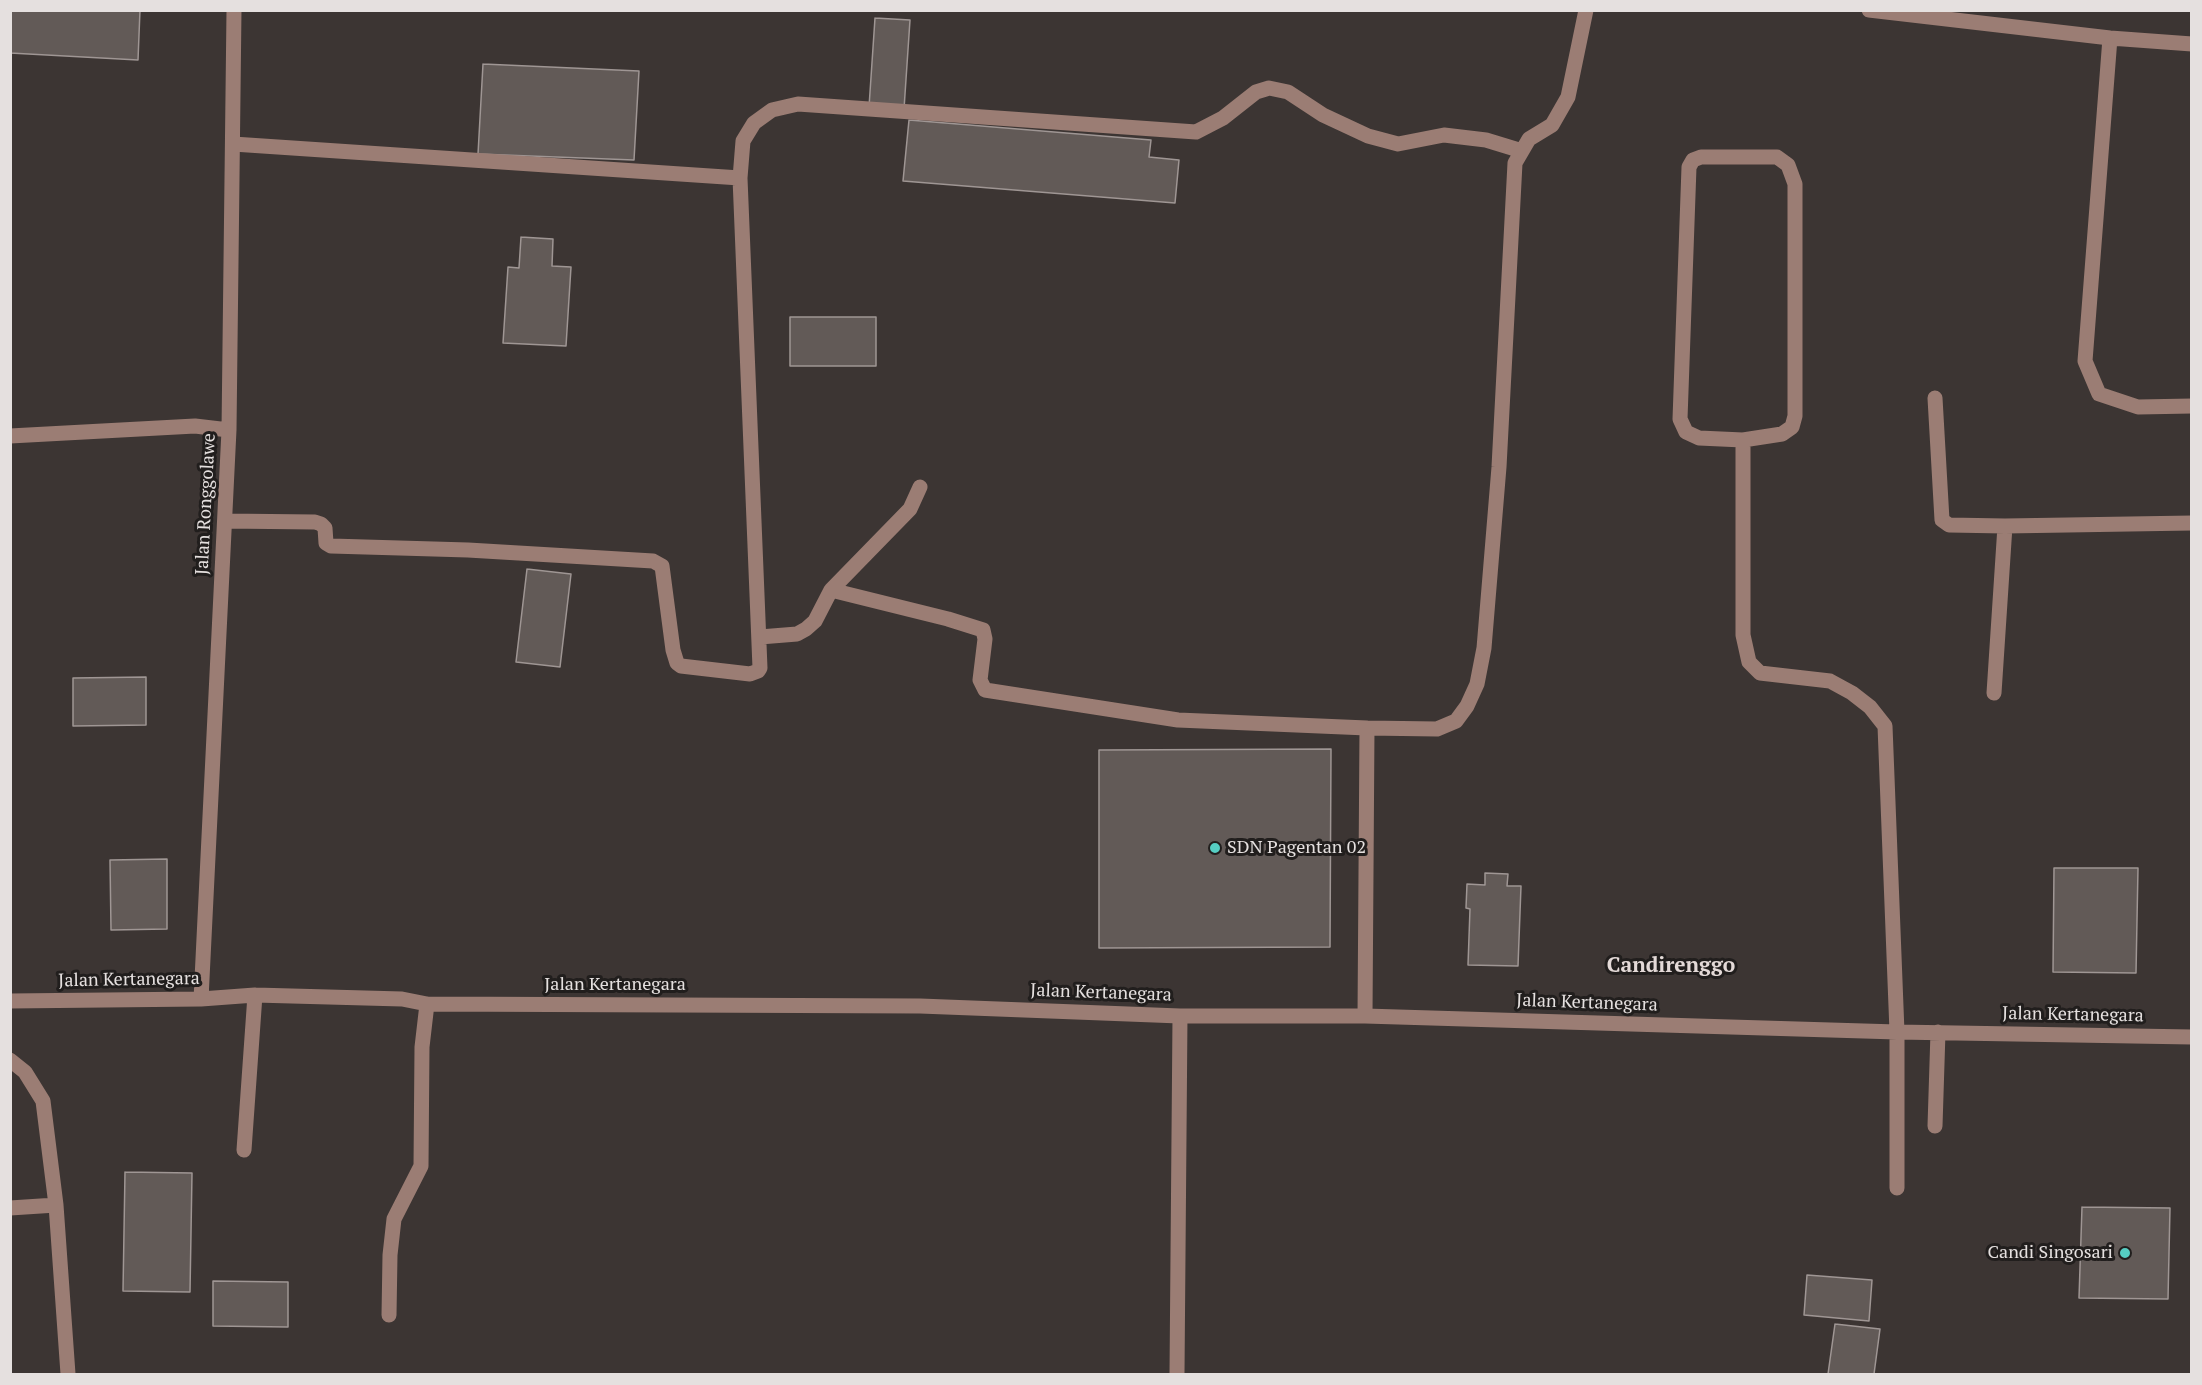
<!DOCTYPE html>
<html>
<head>
<meta charset="utf-8">
<style>
	body { margin:0 }
	#map { position:relative; width:2202px; height:1385px; overflow:hidden; background:#3c3533; font-family:"PT Serif",serif }
	canvas { display:block }
	.frame { position:absolute; inset:0; border:12px solid #e5e0df; pointer-events:none }
</style>
</head>
<body>
<div id="map">
<canvas width="2202" height="1385"></canvas>
<div class="frame"></div>
</div>
<script>
const ctx = document.querySelector('canvas').getContext('2d');
ctx.lineJoin = 'round';
function fill(path, color) { ctx.fillStyle = color; ctx.fill(path, 'evenodd'); }
const toPath = rows => new Path2D(rows.map(r => 'M' + r).join(''));
function trace(path, color, width, dash) { ctx.strokeStyle = color; ctx.lineWidth = width; ctx.lineCap = dash ? 'butt' : 'round'; ctx.setLineDash(dash || []); ctx.stroke(path); }
function drawText(font, color, halo, rows, align = 'center') {
  ctx.font = font + ' "PT Serif",serif'; ctx.lineWidth = 6; ctx.setLineDash([]); ctx.textBaseline = 'middle'; ctx.strokeStyle = halo; ctx.fillStyle = color; for (const [text, x, y, turn = 0] of rows) {
    ctx.save(); ctx.translate(x, y); ctx.rotate((+turn || 0) * Math.PI / 180); ctx.textAlign = isNaN(turn) ? turn : align; if (halo) ctx.strokeText(text, 0, 0); ctx.fillText(text, 0, 0); ctx.restore();
  }
}
const building = toPath([
	[10,10,140,10,138,60,10,53,10,10],
	[875,18,910,20,904,109,869,107,875,18],
	[483,64,639,71,634,160,478,154,483,64],
	[909,120,1151,140,1149,157,1179,160,1175,203,903,181,909,120],
	[521,237,553,239,552,266,571,267,566,346,503,343,508,267,519,268,521,237],
	[790,317,876,317,876,366,790,366,790,317],
	[527,569,571,574,560,667,516,662,527,569],
	[146,677,146,725,73,726,73,678,146,677],
	[1331,749,1330,947,1099,948,1099,750,1331,749],
	[167,859,167,929,111,930,110,860,167,859],
	[2054,868,2138,868,2136,973,2053,972,2054,868],
	[1485,873,1508,874,1507,886,1521,886,1518,966,1468,965,1470,909,1466,908,1467,884,1485,885,1485,873],
	[125,1172,192,1173,190,1292,123,1291,125,1172],
	[2082,1207,2170,1208,2168,1299,2079,1298,2082,1207],
	[1807,1275,1872,1280,1869,1321,1804,1315,1807,1275],
	[213,1281,288,1282,288,1327,213,1326,213,1281],
	[1835,1324,1880,1329,1874,1374,1828,1374,1835,1324]
]);
fill(building, '#625a57');
trace(building, '#9f9694', 1.5);
trace(toPath([
	[1869,10,2110,38,2192,44],
	[2110,38,2085,361,2099,394,2138,407,2192,406],
	[1701,157,1777,157,1788,165,1795,184,1795,416,1792,427,1782,434,1743,440,1699,438,1686,432,1680,419,1689,167,1693,160,1701,157],
	[740,178,743,141,754,123,772,110,798,104,1196,132,1223,118,1256,92,1269,88,1288,92,1323,115,1368,136,1398,144,1444,135,1486,140,1522,151],
	[1935,398,1942,520,1949,525,2005,526],
	[10,436,195,426,229,430],
	[1743,440,1743,635,1749,662,1760,673,1830,681,1852,693,1870,707,1885,726,1897,1032,1897,1188],
	[920,487,910,509,831,590,948,619,983,630,985,639,980,680,985,690,1178,720,1367,728],
	[225,521,315,522,321,524,325,528,326,543,331,546,468,550,653,561,662,566,673,650,677,663,681,666,750,674,758,671,760,668,740,178,233,144],
	[760,637,797,634,806,629,815,621,831,590],
	[1994,693,2005,526,2192,523],
	[201,999,229,430,234,10],
	[10,1001,201,999,255,995,402,999,427,1004,920,1006,1180,1016,1365,1016,1897,1032,2192,1037],
	[1365,1016,1367,728,1437,729,1456,721,1467,706,1477,684,1484,648,1499,467,1515,163,1529,139,1552,125,1568,97,1586,10],
	[10,1060,25,1072,43,1101,56,1205,68,1374],
	[1935,1126,1938,1032],
	[244,1150,255,995],
	[10,1208,56,1205],
	[389,1315,390,1255,394,1219,421,1166,422,1047,427,1004],
	[1177,1374,1180,1016]
]), '#9b7d74', 15);
for (const [x, y, r, color] of [
	[1215,848,6,"#56cec3"],
	[2125,1253,6,"#56cec3"]
]) { const dot = new Path2D(); dot.arc(x, y, r, 0, 2 * Math.PI); ctx.fillStyle = color; ctx.fill(dot); trace(dot, '#211e1d', 2); }
drawText('18px', '#e5e0df', '#211e1d', [
	["Jalan Ronggolawe",206,504,-87],
	["Jalan Kertanegara",129,980,-1],
	["Jalan Kertanegara",615,985],
	["Jalan Kertanegara",1101,993,2],
	["Jalan Kertanegara",1587,1003,2],
	["Jalan Kertanegara",2073,1015,1]
]);
drawText('18px', '#e5e0df', '#211e1d', [
	["SDN Pagentan 02",1227,848],
	["Candi Singosari",2113,1253,"right"]
], 'left');
drawText('bold 21px', '#e4dad8', '#211e1d', [
	["Candirenggo",1671,966]
]);
</script>
</body>
</html>
